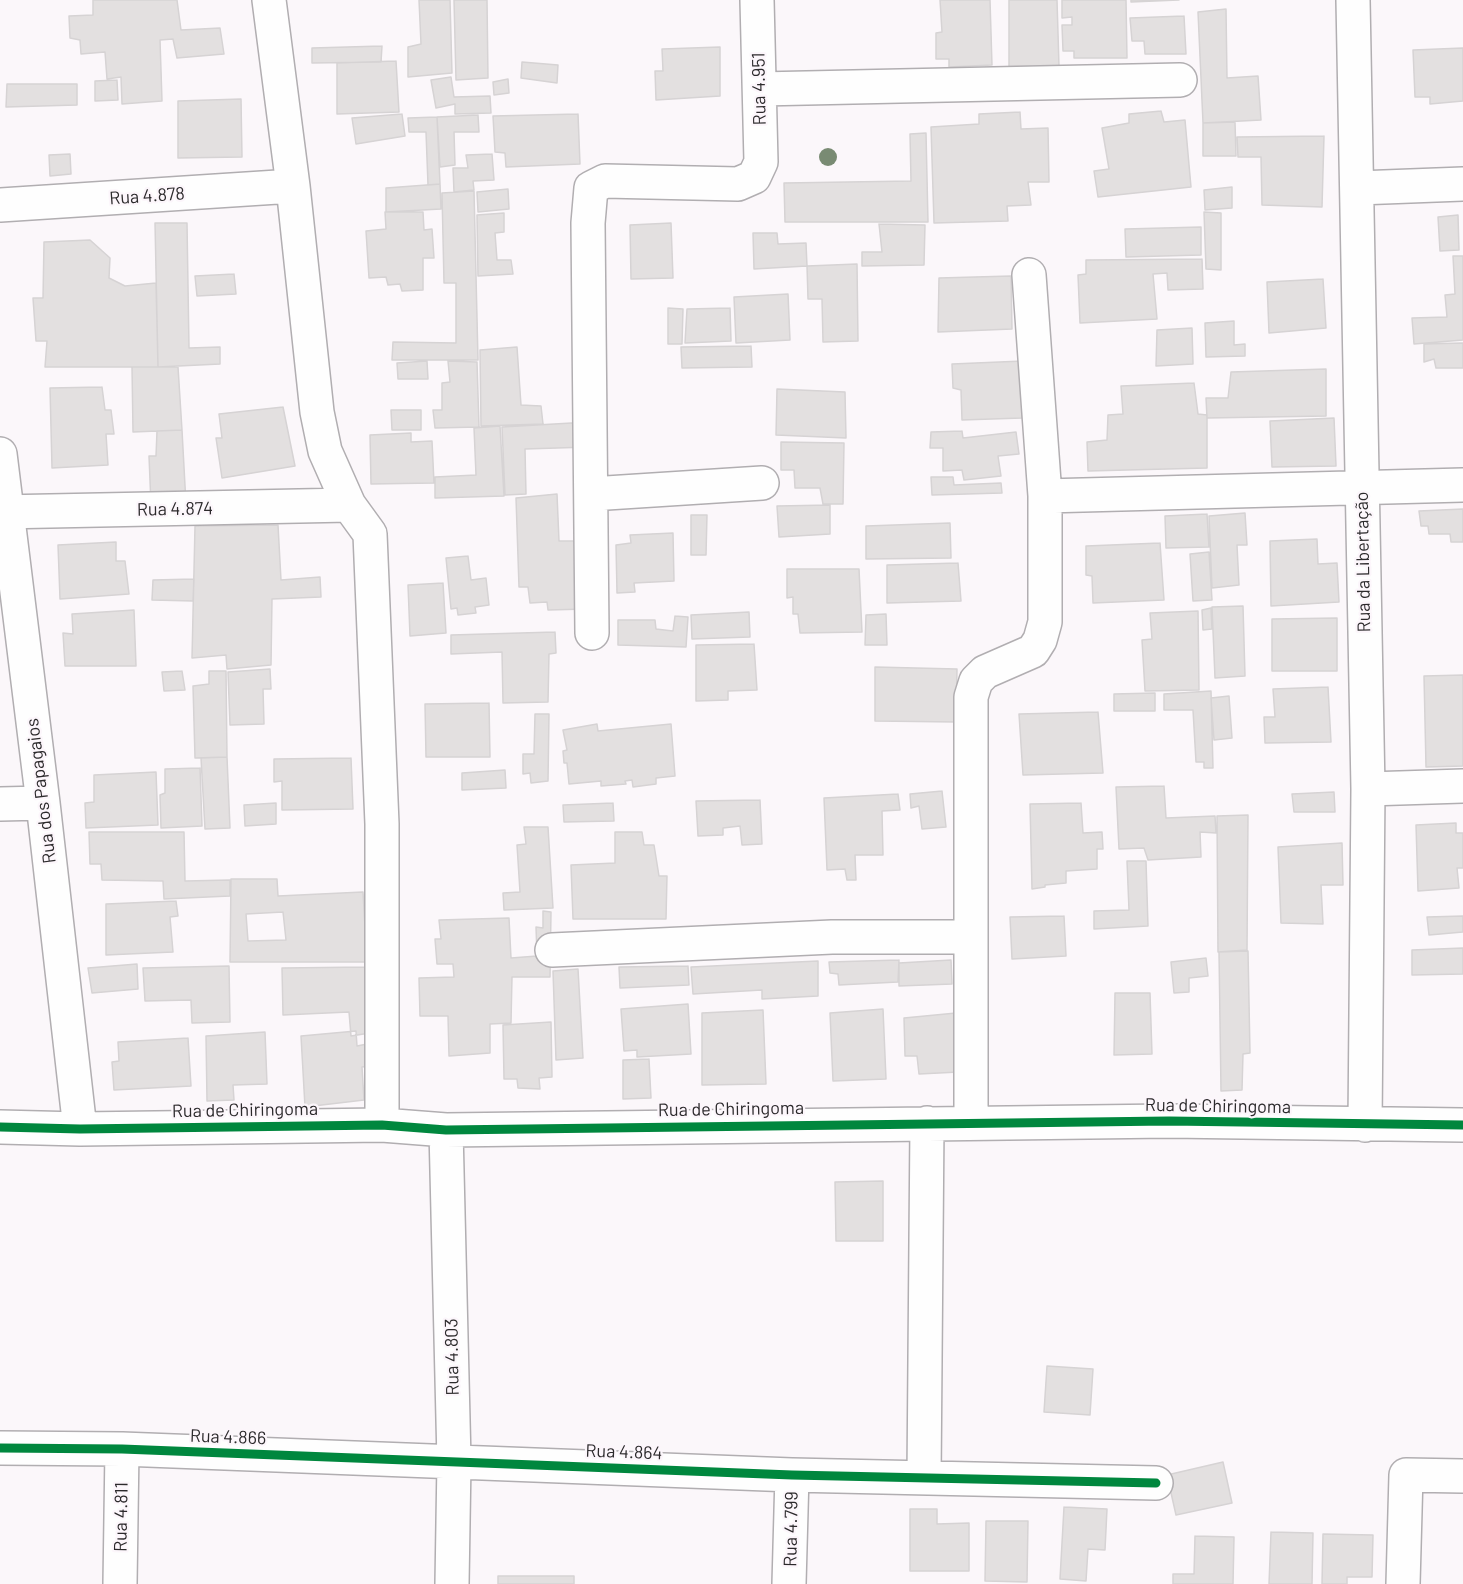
<!DOCTYPE html>
<html>
<head>
<meta charset="utf-8">
<style>
	body { margin:0 }
	canvas { display:block; background:#fbf7fa }
</style>
</head>
<body>
<canvas width="1463" height="1584"></canvas>
<script>
const ctx = document.querySelector('canvas').getContext('2d');
ctx.lineJoin = 'round';
function fill(path, color) { ctx.fillStyle = color; ctx.fill(path, 'evenodd'); }
const toPath = rows => new Path2D(rows.map(r => 'M' + r).join(''));
function trace(path, color, width, dash) { ctx.strokeStyle = color; ctx.lineWidth = width; ctx.lineCap = dash ? 'butt' : 'round'; ctx.setLineDash(dash || []); ctx.stroke(path); }
function drawText(font, color, halo, rows, align = 'center') {
  ctx.font = font + ' Barlow,sans-serif'; ctx.lineWidth = 4.5; ctx.setLineDash([]); ctx.textBaseline = 'middle'; ctx.strokeStyle = halo; ctx.fillStyle = color; for (const [text, x, y, turn = 0] of rows) {
    ctx.save(); ctx.translate(x, y); ctx.rotate((+turn || 0) * Math.PI / 180); ctx.textAlign = isNaN(turn) ? turn : align; if (halo) ctx.strokeText(text, 0, 0); ctx.fillText(text, 0, 0); ctx.restore();
  }
}
const building = toPath([
	[93,0,177,0,181,30,220,28,224,54,177,58,173,39,160,40,162,101,122,104,121,77,107,79,105,52,81,54,80,40,70,38,69,16,93,15,93,0],
	[419,0,450,0,452,73,408,77,408,47,421,44,419,0],
	[454,0,487,0,488,78,456,80,454,0],
	[940,0,990,0,992,65,949,67,949,59,936,59,936,33,942,32,940,0],
	[1009,0,1057,0,1059,66,1009,68,1009,0],
	[1062,0,1126,0,1127,58,1074,58,1074,51,1063,51,1062,25,1072,25,1072,17,1062,18,1062,0],
	[1131,0,1179,0,1131,2,1131,0],
	[1226,9,1227,78,1258,76,1261,120,1203,123,1198,12,1226,9],
	[1184,16,1186,54,1145,54,1144,41,1132,41,1130,18,1184,16],
	[382,46,381,62,312,63,312,48,382,46],
	[720,47,720,96,656,100,655,71,663,71,662,49,720,47],
	[1463,48,1463,101,1430,104,1430,97,1415,97,1413,50,1463,48],
	[396,61,399,112,337,114,337,63,396,61],
	[522,62,558,65,557,83,521,78,522,62],
	[451,77,454,97,490,96,491,113,455,114,455,104,436,108,431,80,451,77],
	[508,79,509,93,494,95,493,82,508,79],
	[117,80,118,100,95,101,95,81,117,80],
	[7,84,77,84,77,105,6,107,7,84],
	[241,99,242,157,178,158,178,101,241,99],
	[1161,111,1164,122,1185,120,1191,187,1098,197,1094,171,1109,169,1102,128,1129,123,1129,114,1161,111],
	[1020,112,1021,129,1048,128,1049,182,1028,182,1031,205,1007,206,1008,221,934,223,931,127,979,124,979,114,1020,112],
	[402,114,405,136,356,144,352,118,402,114],
	[578,114,580,164,506,167,505,153,495,152,493,116,578,114],
	[478,115,479,132,454,132,455,165,440,167,437,117,478,115],
	[437,117,440,184,428,185,426,132,409,132,408,118,437,117],
	[1235,122,1236,156,1203,156,1203,123,1235,122],
	[926,133,928,222,785,222,784,183,911,181,910,134,926,133],
	[1324,136,1322,207,1262,205,1261,157,1238,157,1237,137,1324,136],
	[70,154,71,174,50,176,49,155,70,154],
	[492,154,494,180,473,181,474,190,454,192,453,168,468,168,466,155,492,154],
	[440,184,441,209,386,212,386,188,440,184],
	[1232,187,1232,208,1205,210,1204,190,1232,187],
	[508,189,509,209,478,212,477,192,508,189],
	[474,191,478,360,392,360,393,342,456,343,456,283,444,283,442,193,474,191],
	[385,212,423,212,424,230,432,229,434,258,423,258,423,290,402,291,400,284,388,285,386,277,369,278,366,231,386,229,385,212],
	[1204,212,1221,213,1221,270,1206,269,1204,212],
	[504,213,504,232,495,233,497,260,511,260,513,274,478,276,477,215,504,213],
	[1458,215,1459,250,1440,251,1438,217,1458,215],
	[155,223,187,223,189,348,220,347,220,364,158,367,155,223],
	[671,223,673,278,631,279,630,225,671,223],
	[879,224,925,225,924,265,862,266,862,252,882,252,879,224],
	[1201,227,1201,255,1126,257,1125,229,1201,227],
	[753,233,777,233,778,244,806,243,807,266,754,269,753,233],
	[90,240,110,258,109,278,125,286,156,283,158,367,45,367,47,341,36,341,33,298,43,298,44,242,90,240],
	[1453,256,1463,256,1463,340,1414,344,1412,318,1447,317,1445,295,1455,294,1453,256],
	[1202,259,1203,289,1168,290,1167,273,1153,274,1157,319,1080,323,1078,275,1086,274,1086,260,1202,259],
	[857,264,858,341,823,342,822,299,808,299,807,266,857,264],
	[234,274,236,294,197,296,195,276,234,274],
	[1011,276,1012,329,938,332,939,278,1011,276],
	[1323,279,1326,328,1269,333,1267,282,1323,279],
	[788,294,790,340,736,343,734,297,788,294],
	[668,308,683,309,682,344,668,344,668,308],
	[730,308,731,341,685,343,687,309,730,308],
	[1234,321,1234,345,1245,344,1245,356,1206,357,1205,323,1234,321],
	[1192,328,1193,364,1156,366,1157,330,1192,328],
	[1463,343,1463,368,1436,368,1434,359,1424,362,1424,344,1463,343],
	[751,346,752,367,682,368,681,347,751,346],
	[517,347,521,405,541,406,543,424,481,426,480,350,517,347],
	[427,361,428,379,398,379,397,363,427,361],
	[448,361,477,362,479,427,435,428,433,410,442,410,442,383,450,382,448,361],
	[1023,361,1022,418,962,420,961,390,953,388,952,364,1023,361],
	[132,367,178,367,182,430,133,432,132,367],
	[1326,369,1326,416,1207,418,1206,398,1228,398,1231,372,1326,369],
	[1194,383,1198,414,1207,415,1207,468,1088,471,1087,442,1107,440,1108,415,1123,414,1121,386,1194,383],
	[102,387,105,410,111,410,114,434,106,434,108,465,52,468,50,388,102,387],
	[777,389,845,392,846,438,776,435,777,389],
	[283,407,295,466,222,478,216,438,222,438,219,414,283,407],
	[391,410,421,410,421,430,392,430,391,410],
	[1334,418,1336,466,1272,467,1270,421,1334,418],
	[589,422,589,447,525,449,526,494,505,495,502,427,589,422],
	[500,426,504,496,435,498,435,477,476,475,474,428,500,426],
	[182,430,186,504,151,505,149,456,156,456,157,431,182,430],
	[962,431,963,438,1016,432,1019,454,998,456,1001,476,964,480,962,470,943,471,943,448,930,448,931,432,962,431],
	[411,433,411,442,432,441,434,483,371,484,370,435,411,433],
	[781,442,844,443,843,504,823,504,820,488,795,488,794,470,781,470,781,442],
	[931,477,953,477,954,485,1001,483,1002,493,932,495,931,477],
	[557,494,559,541,589,541,587,609,548,610,547,602,530,603,528,587,519,587,516,498,557,494],
	[830,505,830,534,779,537,777,506,830,505],
	[1463,509,1463,542,1451,542,1450,534,1429,534,1428,526,1421,526,1419,511,1463,509],
	[1245,513,1247,545,1237,545,1239,585,1212,588,1209,516,1245,513],
	[1207,514,1209,547,1166,548,1165,516,1207,514],
	[691,515,707,515,706,555,691,555,691,515],
	[950,523,951,558,866,559,866,526,950,523],
	[278,525,281,580,320,577,321,597,272,599,271,665,227,669,226,655,192,658,195,526,278,525],
	[673,533,674,581,634,583,635,592,617,593,616,545,631,543,630,535,673,533],
	[1317,539,1318,564,1337,563,1339,602,1271,606,1270,541,1317,539],
	[116,542,116,561,125,561,129,594,60,599,58,545,116,542],
	[1160,543,1164,600,1093,603,1092,576,1086,575,1086,546,1160,543],
	[1209,552,1212,600,1193,601,1190,554,1209,552],
	[468,556,471,580,486,578,489,605,475,607,476,613,458,615,457,608,451,609,446,558,468,556],
	[958,563,961,601,887,603,887,565,958,563],
	[787,569,859,569,862,632,800,633,798,614,793,614,793,597,787,598,787,569],
	[194,579,193,601,152,600,153,580,194,579],
	[443,583,446,633,410,636,408,585,443,583],
	[1243,606,1245,676,1215,678,1212,607,1243,606],
	[1211,608,1212,629,1203,630,1202,610,1211,608],
	[134,610,136,666,65,666,63,633,73,634,72,614,134,610],
	[1198,611,1199,690,1145,691,1142,640,1152,639,1150,613,1198,611],
	[749,612,750,637,692,639,691,615,749,612],
	[886,614,887,645,865,645,866,615,886,614],
	[675,616,688,617,686,647,618,645,618,620,655,620,656,629,673,631,675,616],
	[1337,618,1337,671,1272,671,1272,619,1337,618],
	[555,632,556,653,549,654,548,702,503,703,502,652,451,654,451,635,555,632],
	[754,644,757,690,728,691,728,700,696,701,696,645,754,644],
	[875,667,957,669,956,722,875,721,875,667],
	[270,669,271,689,263,689,264,724,230,725,228,672,270,669],
	[182,671,185,690,164,691,162,672,182,671],
	[209,671,226,671,227,757,195,758,193,686,209,684,209,671],
	[1463,675,1463,766,1426,767,1424,676,1463,675],
	[1328,687,1331,742,1265,743,1264,717,1275,717,1273,689,1328,687],
	[1211,691,1213,768,1204,768,1204,762,1196,762,1193,710,1164,710,1164,694,1211,691],
	[1155,693,1155,711,1114,711,1114,694,1155,693],
	[1229,696,1232,738,1214,740,1211,698,1229,696],
	[489,703,490,757,426,757,425,704,489,703],
	[1098,712,1103,773,1023,775,1019,714,1098,712],
	[535,714,549,714,548,781,531,783,530,773,523,774,523,754,534,754,535,714],
	[597,724,598,731,671,724,675,776,656,778,656,784,633,787,632,780,625,781,626,784,601,786,601,781,569,784,567,763,564,763,563,751,567,750,563,730,597,724],
	[227,757,230,828,205,829,201,758,227,757],
	[351,758,353,809,282,810,282,781,274,782,274,759,351,758],
	[200,768,202,826,161,828,160,795,165,793,165,769,200,768],
	[505,770,506,788,462,790,462,773,505,770],
	[156,772,158,825,86,828,85,803,94,802,94,775,156,772],
	[1164,786,1166,818,1215,816,1216,833,1200,832,1201,857,1148,860,1144,848,1119,849,1116,787,1164,786],
	[942,791,946,827,922,829,919,806,911,808,910,794,942,791],
	[1334,792,1335,812,1294,812,1292,794,1334,792],
	[898,794,900,810,882,811,883,855,855,855,856,880,847,880,845,869,827,870,824,798,898,794],
	[760,800,762,844,742,845,740,826,723,828,723,835,698,836,696,801,760,800],
	[276,803,276,824,245,826,244,805,276,803],
	[613,803,614,821,564,822,563,805,613,803],
	[1081,803,1083,833,1102,832,1103,849,1097,849,1097,869,1066,871,1066,883,1045,885,1045,887,1032,889,1030,804,1081,803],
	[1248,815,1247,950,1218,952,1217,816,1248,815],
	[1456,823,1456,833,1463,833,1463,868,1457,868,1459,888,1418,891,1416,825,1456,823],
	[524,827,548,827,553,908,504,910,503,893,520,892,517,845,526,844,524,827],
	[89,832,184,832,185,881,230,880,230,896,164,899,163,881,102,880,101,864,90,864,89,832],
	[615,832,642,832,644,845,654,845,659,876,667,876,666,919,573,919,571,865,615,863,615,832],
	[1342,843,1343,885,1321,885,1323,924,1281,923,1278,847,1342,843],
	[1127,861,1146,861,1148,926,1094,929,1094,911,1129,910,1127,861],
	[231,879,277,879,278,896,363,892,367,962,230,962,231,879],
	[283,912,286,940,248,941,246,914,283,912],
	[176,901,178,916,170,917,173,952,106,955,106,904,176,901],
	[543,911,551,912,550,977,512,977,511,1023,490,1024,490,1053,449,1056,448,1016,420,1016,419,978,454,977,453,964,437,964,435,939,441,939,439,920,509,918,511,958,537,956,536,927,543,928,543,911],
	[1064,916,1066,956,1012,959,1010,917,1064,916],
	[1463,916,1463,932,1429,935,1427,917,1463,916],
	[1463,948,1463,974,1412,975,1412,950,1463,948],
	[1248,951,1250,1053,1243,1054,1242,1090,1221,1091,1219,952,1248,951],
	[1206,958,1208,976,1189,978,1189,992,1174,993,1171,962,1206,958],
	[899,960,898,982,839,985,838,974,830,973,829,962,899,960],
	[951,960,952,984,899,986,899,963,951,960],
	[818,961,818,996,762,999,762,990,693,994,691,967,818,961],
	[137,964,138,989,92,993,88,968,137,964],
	[229,966,230,1022,192,1023,191,1000,145,1001,143,968,229,966],
	[688,966,689,985,620,988,619,967,688,966],
	[366,967,370,1033,351,1036,349,1012,283,1015,282,968,366,967],
	[578,969,583,1058,556,1060,553,971,578,969],
	[1115,993,1150,993,1152,1054,1114,1055,1115,993],
	[688,1004,691,1054,637,1057,637,1050,624,1051,621,1009,688,1004],
	[883,1009,886,1079,833,1081,830,1013,883,1009],
	[763,1010,766,1084,702,1085,702,1013,763,1010],
	[956,1013,959,1072,919,1074,917,1056,905,1056,904,1018,956,1013],
	[551,1022,552,1077,539,1078,540,1089,518,1088,517,1079,504,1079,503,1025,551,1022],
	[356,1031,357,1046,367,1044,370,1066,362,1067,364,1100,305,1107,301,1036,356,1031],
	[265,1032,267,1084,233,1085,234,1100,207,1101,206,1036,265,1032],
	[188,1038,191,1086,114,1090,112,1062,119,1061,118,1042,188,1038],
	[649,1059,651,1098,623,1099,623,1060,649,1059],
	[883,1181,883,1241,836,1241,835,1182,883,1181],
	[1047,1366,1093,1369,1090,1415,1044,1412,1047,1366],
	[1223,1462,1232,1503,1176,1515,1167,1475,1223,1462],
	[1064,1507,1107,1509,1105,1550,1088,1549,1086,1581,1060,1579,1064,1507],
	[910,1509,937,1509,937,1524,969,1523,969,1571,910,1571,910,1509],
	[986,1521,1028,1521,1027,1582,985,1581,986,1521],
	[1271,1532,1313,1533,1312,1584,1269,1584,1271,1532],
	[1323,1534,1373,1535,1372,1577,1347,1577,1347,1584,1322,1584,1323,1534],
	[1195,1536,1234,1537,1233,1584,1173,1584,1173,1574,1194,1574,1195,1536],
	[498,1576,574,1576,574,1584,498,1584,498,1576]
]);
fill(building, '#e3e0e0');
trace(building, '#d6d3d4', 1.5);
const minor = toPath([
	[269,0,293,186,317,412,325,451,349,505,370,534,382,824,382,1125],
	[1353,0,1368,789,1365,1125],
	[760,89,1180,80],
	[1358,188,1463,184],
	[0,205,293,186],
	[0,454,43,803,80,1129],
	[591,494,762,483],
	[1045,496,1463,485],
	[0,512,349,505],
	[592,633,588,223,591,188,605,181,738,184,754,177,761,162,757,0],
	[1368,789,1463,786],
	[0,804,43,803],
	[552,950,832,937,971,937],
	[971,1122,971,697,976,681,985,672,1033,651,1040,640,1045,622,1045,496,1029,275],
	[0,1127,80,1129,382,1125,446,1130,1169,1121,1463,1125],
	[446,1130,454,1461,452,1584],
	[0,1448,122,1449,792,1475,1156,1483],
	[924,1478,927,1123],
	[120,1584,122,1449],
	[789,1584,792,1475],
	[1403,1584,1406,1475,1463,1476]
]);
trace(minor, '#b1aeb1', 36);
trace(minor, '#fefefe', 33);
trace(toPath([
	[0,1127,80,1129,382,1125,446,1130,1169,1121,1463,1125],
	[0,1448,122,1449,792,1475,1156,1483]
]), '#00873e', 9);
ctx.fillStyle = '#798b73';
for (const [x, y] of [
	[828,157]
]) { ctx.beginPath(); ctx.arc(x, y, 9, 0, 2 * Math.PI); ctx.fill(); }
drawText('18px', '#2c2a2c', '#fcf6fb', [
	["Rua 4.951",759,89,-91],
	["Rua 4.878",147,196,-4],
	["Rua 4.874",175,509,-1],
	["Rua da Libertação",1363,562,-91],
	["Rua dos Papagaios",41,791,-97],
	["Rua de Chiringoma",1218,1106,1],
	["Rua de Chiringoma",731,1109,-1],
	["Rua de Chiringoma",245,1110,-1],
	["Rua 4.803",452,1357,-91],
	["Rua 4.866",228,1437,2],
	["Rua 4.864",624,1452,2],
	["Rua 4.811",121,1517,-89],
	["Rua 4.799",791,1529,-89]
]);
</script>
</body>
</html>
